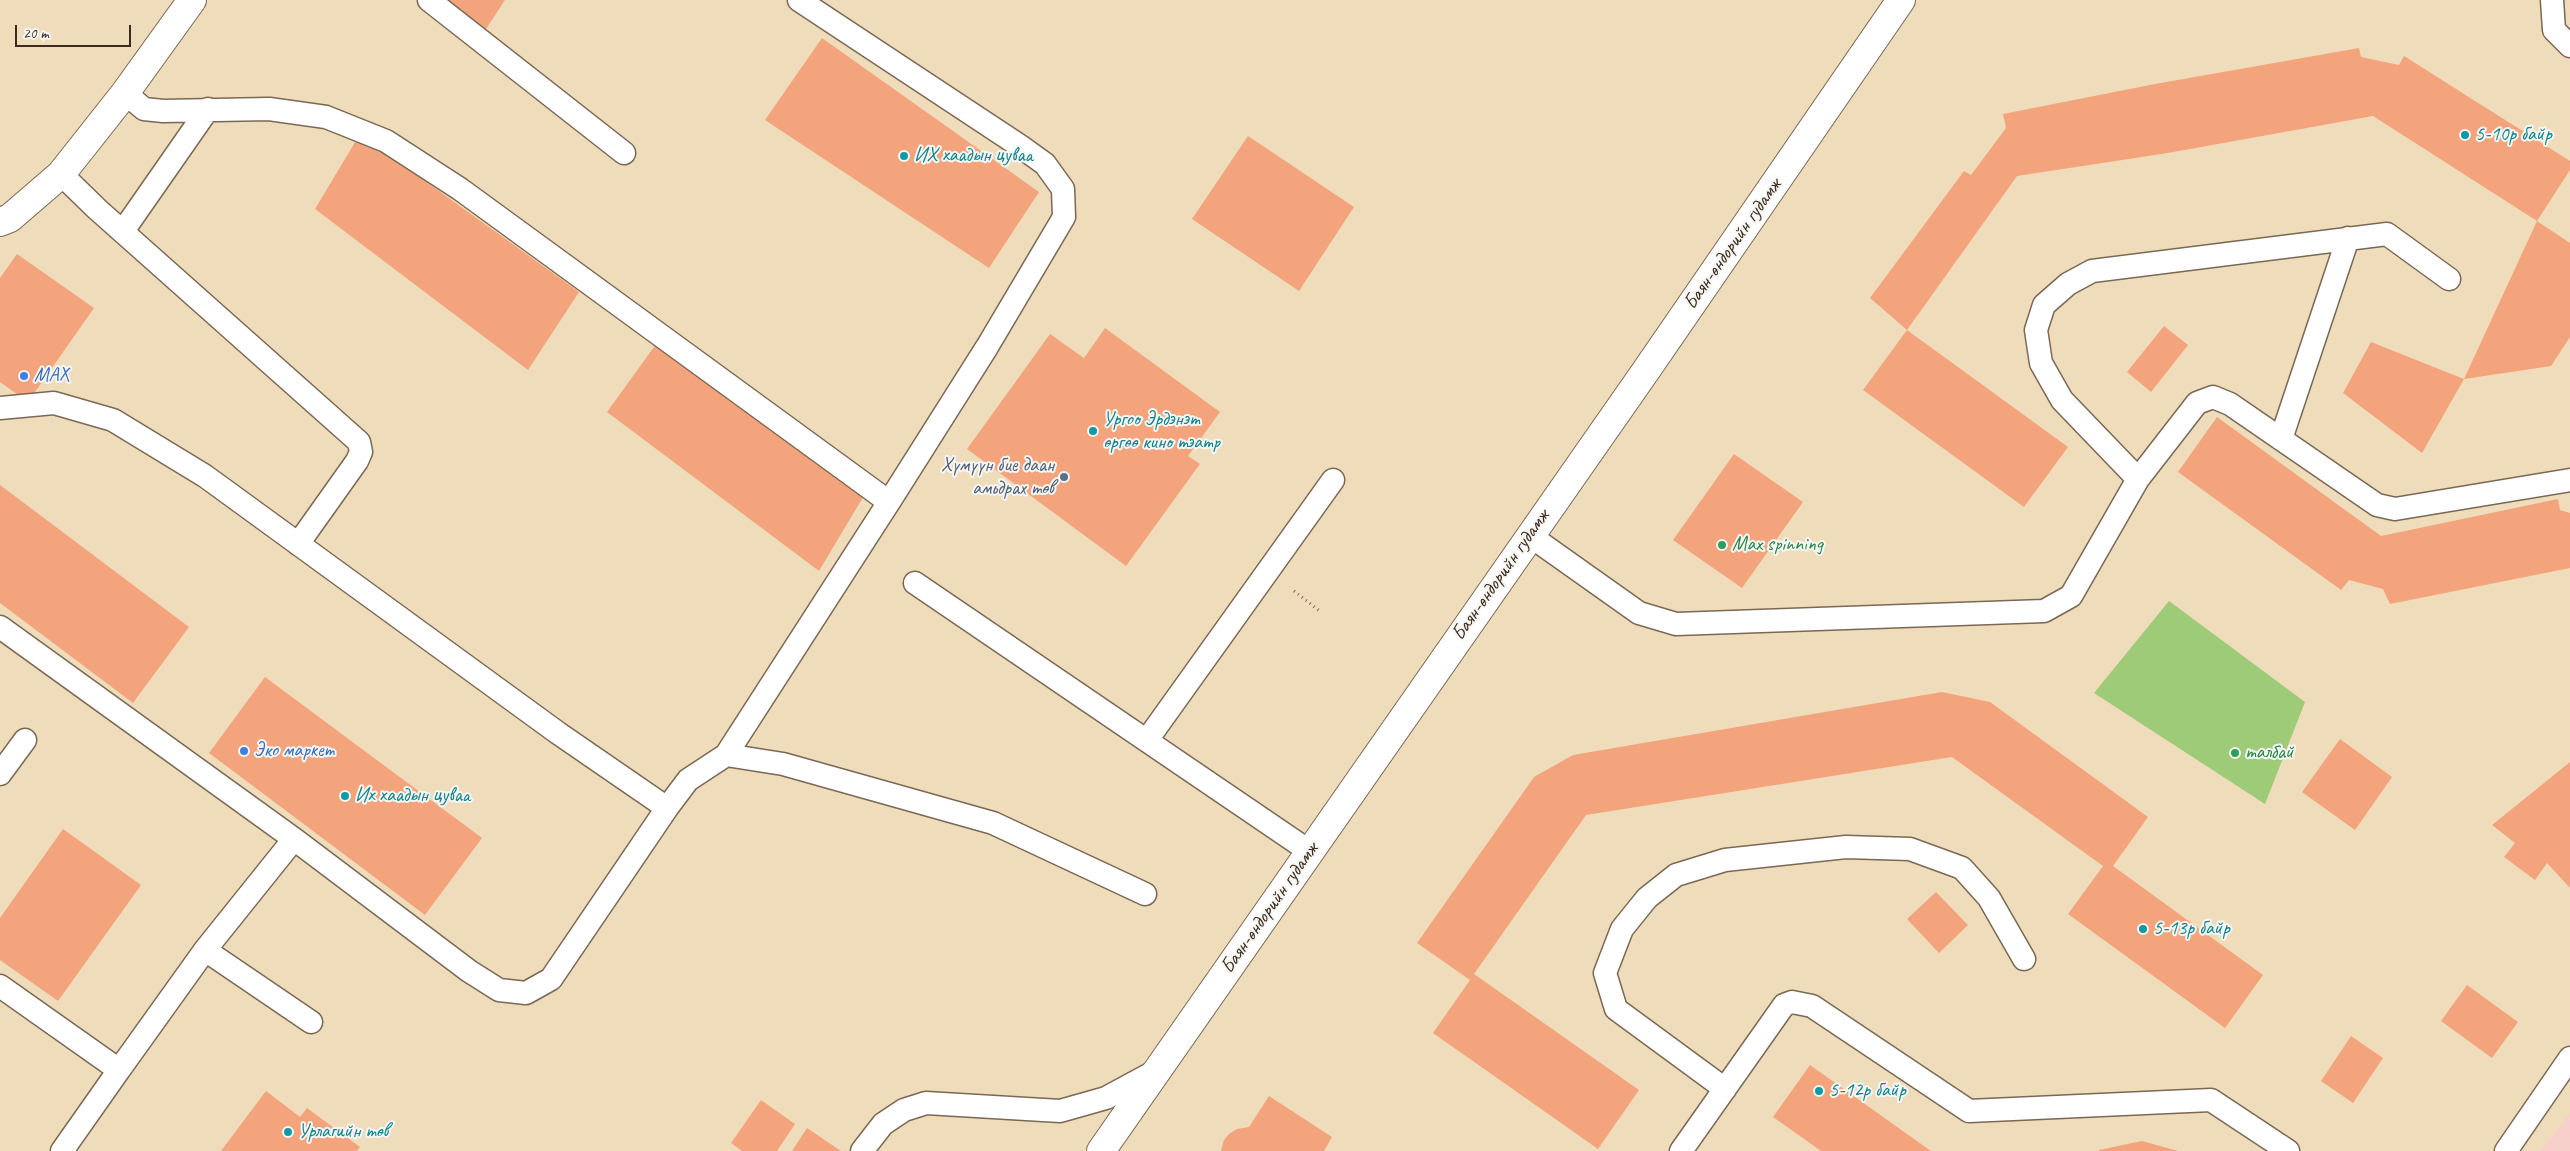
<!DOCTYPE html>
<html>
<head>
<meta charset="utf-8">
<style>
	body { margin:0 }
	#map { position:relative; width:2570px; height:1151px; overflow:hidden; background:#efdcba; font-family:Caveat,sans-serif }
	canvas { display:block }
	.scale { position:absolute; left:15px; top:25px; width:116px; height:22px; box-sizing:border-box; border:2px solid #3b2a1e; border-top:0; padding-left:6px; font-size:15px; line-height:18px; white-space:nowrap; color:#3b2a1e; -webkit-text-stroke:4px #f6f6f2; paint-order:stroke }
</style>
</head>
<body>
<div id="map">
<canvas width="2570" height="1151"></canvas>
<div class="scale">20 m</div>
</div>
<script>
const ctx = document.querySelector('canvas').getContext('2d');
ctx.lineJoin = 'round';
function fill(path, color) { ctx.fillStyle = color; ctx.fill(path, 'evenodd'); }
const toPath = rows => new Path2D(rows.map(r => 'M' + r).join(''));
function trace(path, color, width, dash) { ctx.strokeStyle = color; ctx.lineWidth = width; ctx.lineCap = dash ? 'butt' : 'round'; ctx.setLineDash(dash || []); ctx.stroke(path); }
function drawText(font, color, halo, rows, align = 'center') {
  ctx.font = font + ' Caveat,sans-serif'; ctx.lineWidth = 4; ctx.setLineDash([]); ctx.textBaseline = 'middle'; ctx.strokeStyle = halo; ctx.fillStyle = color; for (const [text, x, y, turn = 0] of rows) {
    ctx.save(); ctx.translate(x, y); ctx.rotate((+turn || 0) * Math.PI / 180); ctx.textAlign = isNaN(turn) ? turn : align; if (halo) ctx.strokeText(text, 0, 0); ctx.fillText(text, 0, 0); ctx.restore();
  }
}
fill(toPath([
	[2570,1113,2570,1151,2541,1151]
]), '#f7d0cb');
fill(toPath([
	[2169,601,2305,702,2265,804,2094,693]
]), '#9ecb78');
fill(toPath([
	[444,0,505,0,486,29],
	[822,38,1039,192,989,268,765,120],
	[2359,48,2361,57,2399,65,2404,56,2570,161,2570,170,2537,221,2373,116,2168,153,2017,176,1907,330,2068,447,2024,507,1863,390,1907,330,1870,298,1964,171,1971,175,2006,128,2003,114,2155,84],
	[360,134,579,292,528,370,315,209],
	[1248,136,1354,207,1299,291,1192,219],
	[2537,221,2570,243,2570,337,2551,366,2464,379],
	[17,254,94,308,28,402,0,382,0,278],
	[2164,326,2188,345,2151,392,2127,372],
	[1105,328,1220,412,1188,456,1200,464,1126,566,967,449,1050,334,1084,358],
	[659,340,868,489,819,571,607,412],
	[2371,342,2464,379,2422,453,2343,393],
	[2217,417,2381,536,2558,499,2560,510,2570,513,2570,568,2390,604,2383,589,2349,580,2341,590,2178,472],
	[1734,454,1803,502,1742,588,1673,540],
	[0,485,189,627,133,703,0,603],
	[265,677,482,838,425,915,209,753],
	[1942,692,1990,702,2148,817,2113,866,2263,975,2225,1028,2068,914,2103,866,1952,757,1586,815,1474,974,1639,1090,1598,1149,1433,1033,1470,980,1417,943,1534,777,1573,755],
	[2340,739,2392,777,2355,830,2302,792],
	[2570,762,2570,888,2547,863,2535,880,2504,857,2515,843,2492,825],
	[63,829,141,885,58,1001,0,960,0,918],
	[1936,892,1968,925,1939,953,1907,919],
	[2467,985,2518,1022,2492,1058,2441,1021],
	[2351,1036,2383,1058,2353,1103,2321,1081],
	[1810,1065,1931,1151,1821,1151,1773,1117],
	[266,1091,300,1117,307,1108,360,1147,357,1151,221,1151],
	[1269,1096,1332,1137,1324,1151,1221,1151,1224,1140,1229,1134,1237,1129,1249,1127],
	[761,1100,795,1124,777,1151,742,1151,731,1143],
	[807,1128,841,1151,792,1151],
	[2142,1141,2178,1151,2099,1151,2099,1150]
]), '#f4a47c');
const service = toPath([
	[429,0,624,153],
	[799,0,1020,146,1045,164,1063,189,1064,217,987,347,889,502],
	[2552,0,2554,30,2570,46],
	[125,93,144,109,163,111,269,109,326,117,386,141,460,189,889,502,726,755],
	[61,174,97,209,359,442,361,452,357,461,298,544],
	[123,231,208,109],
	[0,408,54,403,113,420,205,476,558,733,667,808,551,979,526,993,499,990,469,971,294,839,0,627],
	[2281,439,2348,238],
	[2138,479,2197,403,2213,397,2230,404,2377,505,2395,509,2570,480],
	[1529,535,1639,613,1676,624,2044,611,2071,596,2138,479,2062,400,2041,363,2036,330,2044,305,2068,284,2092,271,2387,234,2449,279],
	[915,583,1309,851],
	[1147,740,1333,480],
	[0,774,25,740],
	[667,808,688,780,726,755,783,764,993,823,1145,894],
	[205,950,311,1022],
	[0,986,119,1070,62,1151],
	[119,1070,205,950,294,839],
	[1725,1089,1616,1009,1605,973,1622,929,1647,898,1676,875,1725,860,1846,847,1910,849,1962,868,1989,898,2024,959],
	[862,1151,883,1124,904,1110,926,1103,1060,1111,1106,1098,1156,1071],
	[1681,1151,1784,1005,1792,1002,1812,1006,1969,1111,2211,1100,2288,1151],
	[2506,1151,2570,1058]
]);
const minor = toPath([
	[0,222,10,218,61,174,125,93,192,0],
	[1101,1151,1645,372,1901,0]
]);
trace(service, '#7a6855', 25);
trace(minor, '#7a6855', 30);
trace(toPath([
	[1294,591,1321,612]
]), '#7a6855', 3, [1, 4]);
trace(service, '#fff', 22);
trace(minor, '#fff', 28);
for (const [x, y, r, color] of [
	[2465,135,5,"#0f9aa8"],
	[904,156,5,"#0f9aa8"],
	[24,376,5,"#3f7fe0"],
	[1093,431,5,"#0f9aa8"],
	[1064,477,5,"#5c6f8a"],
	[1722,545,5,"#2e9e5b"],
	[244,751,5,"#3f7fe0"],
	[2235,753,5,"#2e9e5b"],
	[345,796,5,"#0f9aa8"],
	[2143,929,5,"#0f9aa8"],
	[1819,1091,5,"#0f9aa8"],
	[288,1132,5,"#0f9aa8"]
]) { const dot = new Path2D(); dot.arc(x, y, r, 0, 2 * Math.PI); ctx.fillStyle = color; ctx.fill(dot); trace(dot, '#f6f6f2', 2); }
drawText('20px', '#0d838f', '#f6f6f2', [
	["5-10р байр",2475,135],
	["ИХ хаадын цуваа",914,156],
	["Ургоо Эрдэнэт",1103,420],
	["өргөө кино тэатр",1103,443],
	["Их хаадын цуваа",355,796],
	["5-13р байр",2153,929],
	["5-12р байр",1829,1091],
	["Урлагийн төв",298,1132]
], 'left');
drawText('20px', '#3b2a1e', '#f6f6f2', [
	["Баян-өндорийн гудамж",1733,244,-55],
	["Баян-өндорийн гудамж",1501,575,-55],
	["Баян-өндорийн гудамж",1270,908,-55]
]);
drawText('20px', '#366cbe', '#f6f6f2', [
	["МАХ",34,376],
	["Эко маркет",254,751]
], 'left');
drawText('20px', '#4e5e75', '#f6f6f2', [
	["Хүмүүн бие даан",1054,466],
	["амьдрах төв",1054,489]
], 'right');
drawText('20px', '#27864d', '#f6f6f2', [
	["Max spinning",1732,545],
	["талбай",2245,753]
], 'left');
</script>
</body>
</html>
